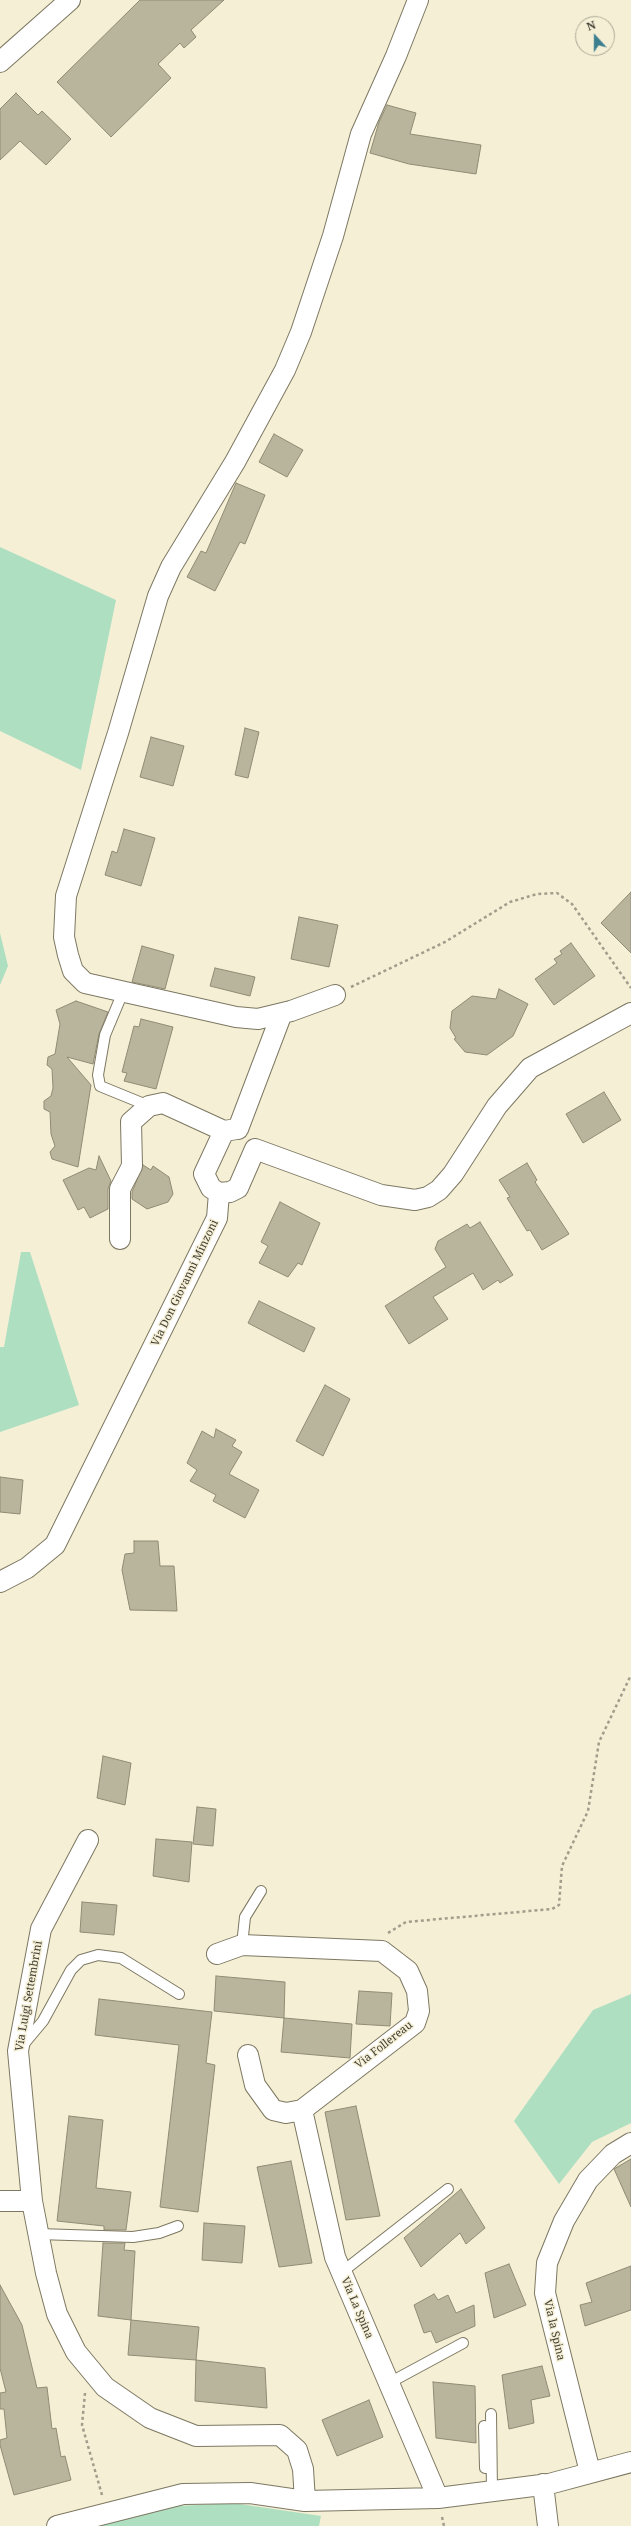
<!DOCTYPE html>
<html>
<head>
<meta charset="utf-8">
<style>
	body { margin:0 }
	#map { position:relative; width:631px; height:2526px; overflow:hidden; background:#f5efd6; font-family:"Noto Serif",serif }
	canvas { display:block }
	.north { position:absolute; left:575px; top:16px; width:40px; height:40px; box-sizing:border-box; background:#f5efd6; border:1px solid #aca895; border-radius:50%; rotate:339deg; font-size:11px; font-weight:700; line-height:16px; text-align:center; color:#3f3d33 }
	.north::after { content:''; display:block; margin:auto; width:14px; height:18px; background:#3c7f8f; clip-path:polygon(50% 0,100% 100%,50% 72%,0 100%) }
</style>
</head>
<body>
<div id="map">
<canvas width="631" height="2526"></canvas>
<div class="north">N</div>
</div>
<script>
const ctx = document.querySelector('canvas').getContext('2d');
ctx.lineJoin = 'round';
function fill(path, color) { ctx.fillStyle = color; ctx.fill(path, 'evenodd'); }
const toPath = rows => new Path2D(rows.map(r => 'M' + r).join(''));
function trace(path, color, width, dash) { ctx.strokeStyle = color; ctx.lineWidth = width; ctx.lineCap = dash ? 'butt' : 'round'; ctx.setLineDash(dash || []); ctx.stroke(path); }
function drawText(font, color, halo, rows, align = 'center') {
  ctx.font = font + ' "Noto Serif",serif'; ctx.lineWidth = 3; ctx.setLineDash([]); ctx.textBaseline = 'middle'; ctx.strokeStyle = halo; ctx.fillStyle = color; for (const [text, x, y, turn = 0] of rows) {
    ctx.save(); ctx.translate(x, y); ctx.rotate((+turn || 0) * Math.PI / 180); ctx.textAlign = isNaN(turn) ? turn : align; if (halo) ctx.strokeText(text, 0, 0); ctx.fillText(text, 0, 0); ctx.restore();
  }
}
fill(toPath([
	[0,547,116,600,81,770,0,731],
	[0,933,8,966,0,985],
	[21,1252,30,1252,79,1405,0,1432,0,1347,4,1347],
	[631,1994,631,2123,592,2142,559,2184,514,2121,593,2010],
	[233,2503,321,2516,319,2526,87,2526,141,2508]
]), '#afdfc1');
const building = toPath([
	[140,0,224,0,191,30,196,37,184,48,180,43,158,64,171,78,111,137,57,82,140,0],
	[16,93,38,115,42,111,71,139,46,165,20,141,0,160,0,109,16,93],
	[387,105,416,113,410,134,481,145,476,174,409,164,370,153,379,122,387,105],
	[274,434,303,450,287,477,259,462,274,434],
	[236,483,265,495,245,544,240,542,215,591,187,577,201,551,206,553,236,483],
	[245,728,259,732,248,778,235,775,245,728],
	[151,737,184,746,173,786,140,777,151,737],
	[124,829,155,838,141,886,105,875,112,851,117,853,124,829],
	[631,892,631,953,601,923,631,892],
	[299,917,338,925,329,967,291,959,299,917],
	[571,943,595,976,554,1005,535,979,557,963,554,959,562,954,560,951,571,943],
	[142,946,174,955,165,989,132,982,142,946],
	[215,968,255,977,250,996,210,986,215,968],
	[499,989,528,1004,513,1036,487,1055,465,1052,454,1039,456,1038,450,1028,452,1011,472,996,496,999,499,989],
	[76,1001,108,1012,99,1034,93,1064,67,1057,91,1085,78,1167,52,1159,50,1152,55,1146,51,1134,50,1112,44,1109,44,1101,51,1096,53,1088,52,1069,47,1065,48,1057,55,1054,60,1024,56,1010,76,1001],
	[141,1019,173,1027,156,1089,124,1081,127,1073,122,1072,134,1026,139,1027,141,1019],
	[604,1092,621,1120,583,1143,566,1114,604,1092],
	[99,1156,111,1181,108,1189,108,1209,90,1218,84,1207,78,1210,63,1180,89,1168,96,1170,99,1156],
	[527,1163,537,1180,535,1182,569,1234,542,1250,530,1230,527,1231,507,1198,510,1197,499,1180,527,1163],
	[143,1165,151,1170,153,1166,169,1177,173,1194,168,1202,147,1209,132,1199,132,1192,143,1165],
	[280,1202,320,1223,302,1265,298,1263,288,1277,259,1263,268,1246,261,1242,280,1202],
	[480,1222,513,1275,500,1283,498,1280,483,1290,473,1273,433,1297,448,1319,409,1344,385,1306,446,1267,435,1249,438,1241,467,1224,470,1228,480,1222],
	[259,1301,315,1328,304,1352,248,1323,259,1301],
	[325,1385,350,1399,323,1456,296,1441,325,1385],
	[216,1429,236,1440,232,1446,242,1452,229,1474,259,1490,245,1518,213,1501,216,1495,190,1481,197,1470,187,1463,202,1431,214,1438,216,1429],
	[0,1477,23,1480,20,1514,0,1512,0,1477],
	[134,1541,158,1541,160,1566,174,1566,177,1611,130,1610,122,1570,125,1554,134,1553,134,1541],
	[103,1756,131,1763,125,1805,97,1798,103,1756],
	[197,1807,216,1809,213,1846,193,1844,197,1807],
	[156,1839,192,1842,189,1882,153,1876,156,1839],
	[82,1902,117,1905,114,1935,80,1932,82,1902],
	[216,1976,285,1982,284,2018,214,2011,216,1976],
	[359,1991,392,1993,390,2026,356,2024,359,1991],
	[99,1999,212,2012,206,2063,215,2065,198,2212,160,2207,179,2045,95,2035,99,1999],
	[284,2018,352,2024,350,2058,281,2052,284,2018],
	[356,2106,380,2216,346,2220,325,2112,356,2106],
	[69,2116,103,2120,96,2188,131,2192,126,2230,104,2230,104,2226,57,2221,69,2116],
	[631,2159,631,2207,614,2169,631,2159],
	[291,2161,312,2263,279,2267,257,2167,291,2161],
	[461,2189,485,2228,466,2244,460,2233,421,2267,404,2238,461,2189],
	[204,2223,245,2226,242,2263,202,2260,204,2223],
	[103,2243,125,2243,124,2250,135,2251,131,2320,98,2316,103,2243],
	[509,2264,526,2305,494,2318,485,2273,509,2264],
	[631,2266,631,2310,585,2326,580,2305,592,2302,586,2283,631,2266],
	[0,2285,22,2325,37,2388,47,2387,52,2429,56,2428,61,2457,65,2456,71,2480,14,2495,0,2445,0,2440,7,2438,4,2409,0,2409,0,2393,6,2392,0,2368,0,2285],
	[434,2294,438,2300,448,2295,456,2313,474,2305,475,2326,436,2343,431,2331,424,2333,414,2305,434,2294],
	[131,2320,199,2327,196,2360,128,2355,131,2320],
	[196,2360,265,2368,267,2408,195,2401,196,2360],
	[542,2366,550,2396,531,2400,534,2423,509,2429,502,2375,542,2366],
	[433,2382,475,2386,476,2443,436,2438,433,2382],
	[369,2400,383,2437,337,2456,322,2420,369,2400]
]);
fill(building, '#b9b49c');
trace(building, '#908b74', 1);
const service = toPath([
	[123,992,105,1035,98,1075,100,1086,149,1106],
	[242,1945,245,1917,261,1891],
	[23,2045,43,2021,71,1970,81,1960,98,1955,121,1958,179,1994],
	[38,2234,133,2237,159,2233,178,2226],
	[342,2272,448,2189],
	[389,2383,463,2343],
	[491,2414,492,2491],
	[484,2426,485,2468]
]);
const minor = toPath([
	[0,62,70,0],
	[335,995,291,1011,258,1019,236,1017,85,983,73,971,68,955,64,937,66,896,118,733,158,596,171,567,235,462,285,370,301,332,333,236,361,134,396,56,418,0],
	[238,1129,282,1013],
	[255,1149,381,1195,415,1200,428,1197,439,1190,453,1174,497,1106,530,1068,631,1013],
	[219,1193,211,1188,204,1174,224,1131,237,1129],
	[219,1193,230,1192,238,1188,255,1149],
	[120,1239,120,1189,132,1166,131,1122,149,1106,163,1103,224,1131],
	[0,1582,27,1568,55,1545,217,1218,219,1193],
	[88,1840,41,1929,18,2051,32,2201,46,2273,57,2314,76,2352,105,2387,150,2418,196,2436,280,2435,297,2450,303,2469,305,2501],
	[217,1954,242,1945,382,1951,408,1971,417,1991,419,2011,415,2023,302,2110,286,2113,273,2110,255,2085,248,2055],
	[302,2110,335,2257,438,2498],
	[0,2201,32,2201],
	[590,2472,545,2293,547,2263,564,2221,588,2180,613,2154,631,2143],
	[543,2484,548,2526],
	[57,2526,183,2494,250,2493,305,2501,438,2498,549,2484,631,2462]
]);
trace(service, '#7d7862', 12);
trace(minor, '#7d7862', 22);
trace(toPath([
	[351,987,445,942,510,902,537,894,557,893,572,904,631,988],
	[388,1933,406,1922,552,1909,559,1905,562,1866,588,1811,599,1742,631,1675],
	[85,2393,82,2425,102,2495],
	[442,2517,444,2526]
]), '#a29d8b', 2.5, [3, 3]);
trace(service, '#fff', 10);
trace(minor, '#fff', 20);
drawText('11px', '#3f3d33', '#f5efd6', [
	["Via Don Giovanni Minzoni",185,1283,-64],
	["Via Luigi Settembrini",29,1996,-80],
	["Via Follereau",384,2045,-38],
	["Via La Spina",357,2308,67],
	["Via la Spina",554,2330,77]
]);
</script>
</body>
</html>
